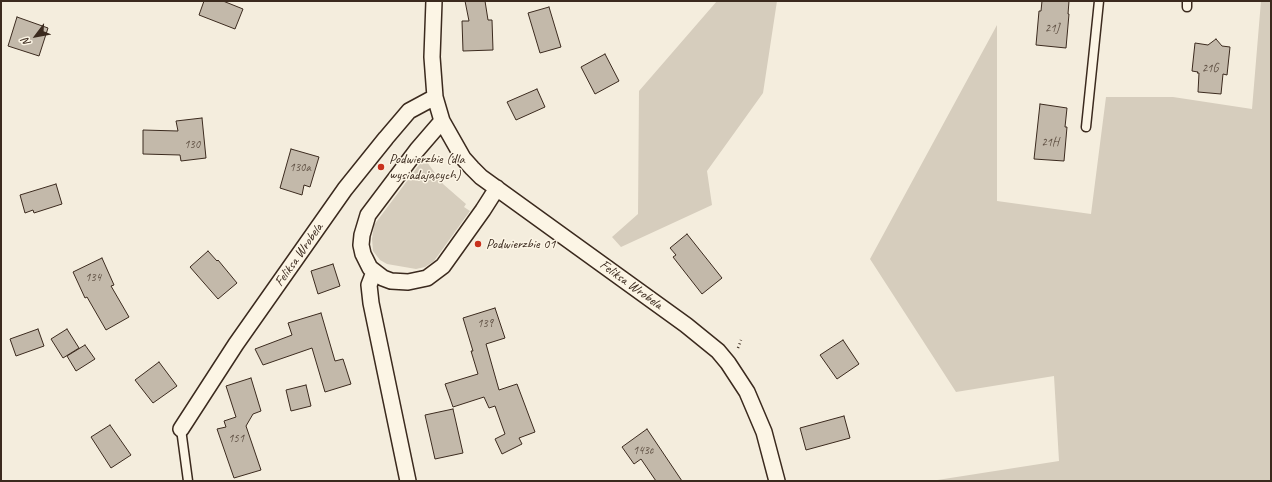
<!DOCTYPE html>
<html>
<head>
<meta charset="utf-8">
<style>
	body { margin:0 }
	#map { position:relative; width:1272px; height:482px; overflow:hidden; background:#f4eddd; font-family:Caveat,sans-serif }
	canvas { display:block }
	.frame { position:absolute; inset:0; border:2px solid #3b2a1e; pointer-events:none }
	.north { position:absolute; left:16px; top:16px; width:40px; height:40px; -webkit-text-stroke:3px #fcf5e5; paint-order:stroke; rotate:238deg; font-size:11px; font-weight:700; line-height:16px; text-align:center; color:#3b2a1e }
	.north::after { content:''; display:block; margin:auto; width:14px; height:18px; background:#3b2a1e; clip-path:polygon(50% 0,100% 100%,50% 72%,0 100%) }
</style>
</head>
<body>
<div id="map">
<canvas width="1272" height="482"></canvas>
<div class="frame"></div>
<div class="north">N</div>
</div>
<script>
const ctx = document.querySelector('canvas').getContext('2d');
ctx.lineJoin = 'round';
function fill(path, color) { ctx.fillStyle = color; ctx.fill(path, 'evenodd'); }
const toPath = rows => new Path2D(rows.map(r => 'M' + r).join(''));
function trace(path, color, width, dash) { ctx.strokeStyle = color; ctx.lineWidth = width; ctx.lineCap = dash ? 'butt' : 'round'; ctx.setLineDash(dash || []); ctx.stroke(path); }
function drawText(font, color, halo, rows, align = 'center') {
  ctx.font = font + ' Caveat,sans-serif'; ctx.lineWidth = 3; ctx.setLineDash([]); ctx.textBaseline = 'middle'; ctx.strokeStyle = halo; ctx.fillStyle = color; for (const [text, x, y, turn = 0] of rows) {
    ctx.save(); ctx.translate(x, y); ctx.rotate((+turn || 0) * Math.PI / 180); ctx.textAlign = isNaN(turn) ? turn : align; if (halo) ctx.strokeText(text, 0, 0); ctx.fillText(text, 0, 0); ctx.restore();
  }
}
fill(toPath([
	[717,1,777,1,763,93,707,171,712,205,621,247,612,237,638,214,639,91],
	[1261,1,1271,1,1271,481,931,481,1059,461,1054,376,956,392,870,259,997,25,997,201,1091,214,1106,97,1173,97,1252,109],
	[422,161,424,164,427,162,443,184,466,204,464,207,470,211,434,261,425,267,416,269,387,264,380,260,373,251,372,239,374,225]
]), '#d6cdbd');
const building = toPath([
	[204,1,223,1,243,9,235,29,199,15,204,1],
	[465,1,485,1,488,20,492,20,493,50,463,51,462,21,469,21,465,1],
	[1042,1,1069,1,1068,14,1069,14,1066,48,1036,45,1039,11,1041,11,1042,1],
	[549,7,561,47,540,53,528,13,549,7],
	[17,17,48,28,39,56,8,46,17,17],
	[1216,39,1222,46,1230,47,1227,75,1223,74,1221,94,1198,92,1199,73,1197,73,1198,72,1192,71,1195,43,1208,45,1216,39],
	[605,54,619,81,595,94,581,67,605,54],
	[537,89,545,107,516,120,507,102,537,89],
	[1040,104,1067,108,1065,127,1067,127,1064,161,1034,159,1040,104],
	[202,118,206,158,181,161,180,155,143,154,143,130,178,131,176,121,202,118],
	[291,149,319,157,310,187,304,185,302,195,280,188,291,149],
	[56,184,62,204,34,213,33,210,25,213,20,195,56,184],
	[687,234,722,278,702,294,673,257,676,255,670,248,687,234],
	[208,251,217,261,218,260,237,283,218,299,190,267,208,251],
	[102,258,114,285,111,286,129,317,106,330,87,297,85,298,73,272,102,258],
	[333,264,340,286,318,294,311,271,333,264],
	[495,308,505,338,486,344,499,390,517,384,535,432,519,438,522,444,502,454,495,439,505,434,495,406,489,408,484,397,453,407,445,384,478,374,471,351,473,351,463,318,495,308],
	[321,313,335,361,343,359,351,384,325,392,312,348,263,365,255,349,292,335,288,323,321,313],
	[38,329,44,346,16,356,10,339,38,329],
	[67,329,79,348,63,358,51,339,67,329],
	[843,340,859,364,837,379,820,355,843,340],
	[85,345,95,359,76,371,67,356,85,345],
	[159,362,177,386,153,403,135,380,159,362],
	[251,378,261,411,253,414,246,426,261,470,234,478,217,429,226,427,224,421,236,417,226,386,251,378],
	[306,385,311,406,291,411,286,390,306,385],
	[453,409,463,453,435,459,425,415,453,409],
	[844,416,850,438,806,450,800,428,844,416],
	[110,425,131,455,111,468,91,437,110,425],
	[647,429,682,481,656,481,641,459,634,464,622,447,647,429]
]);
fill(building, '#c3b9aa');
trace(building, '#3b2a1e', 1);
const service = toPath([
	[1187,7,1187,1],
	[1086,127,1099,1],
	[181,429,188,481]
]);
const minor = toPath([
	[434,1,432,57,435,97,442,121,463,158,472,168,481,177,686,325,718,351,728,363,747,392,764,432,777,481],
	[442,121,417,150,368,215,362,235,361,245,363,254,370,268,383,278,391,281,408,282,427,278,443,266,483,210,497,188],
	[374,272,369,285,371,303,408,481],
	[181,429,236,344,345,189,386,138,409,111,435,97]
]);
trace(service, '#3b2a1e', 11);
trace(minor, '#3b2a1e', 18);
trace(toPath([
	[738,348,741,340]
]), '#3b2a1e', 2.5, [1, 3]);
trace(service, '#fcf5e5', 8);
trace(minor, '#fcf5e5', 15);
for (const [x, y, r, color] of [
	[381,167,4,"#c8321e"],
	[478,244,4,"#c8321e"]
]) { const dot = new Path2D(); dot.arc(x, y, r, 0, 2 * Math.PI); ctx.fillStyle = color; ctx.fill(dot); trace(dot, '#fcf5e5', 1.5); }
drawText('12px', '#5d4e41', null, [
	["21J",1052,29],
	["21G",1210,69],
	["21H",1050,143],
	["130",192,145],
	["130a",300,168],
	["134",93,278],
	["139",485,324],
	["151",236,439],
	["143c",643,451]
]);
drawText('14px', '#3b2a1e', '#fcf5e5', [
	["Podwierzbie (dla",389,159],
	["wysiadających)",389,175],
	["Podwierzbie 01",486,244]
], 'left');
drawText('14px', '#3b2a1e', '#fcf5e5', [
	["Feliksa Wrobela",299,255,-55],
	["Feliksa Wrobela",631,285,36]
]);
</script>
</body>
</html>
